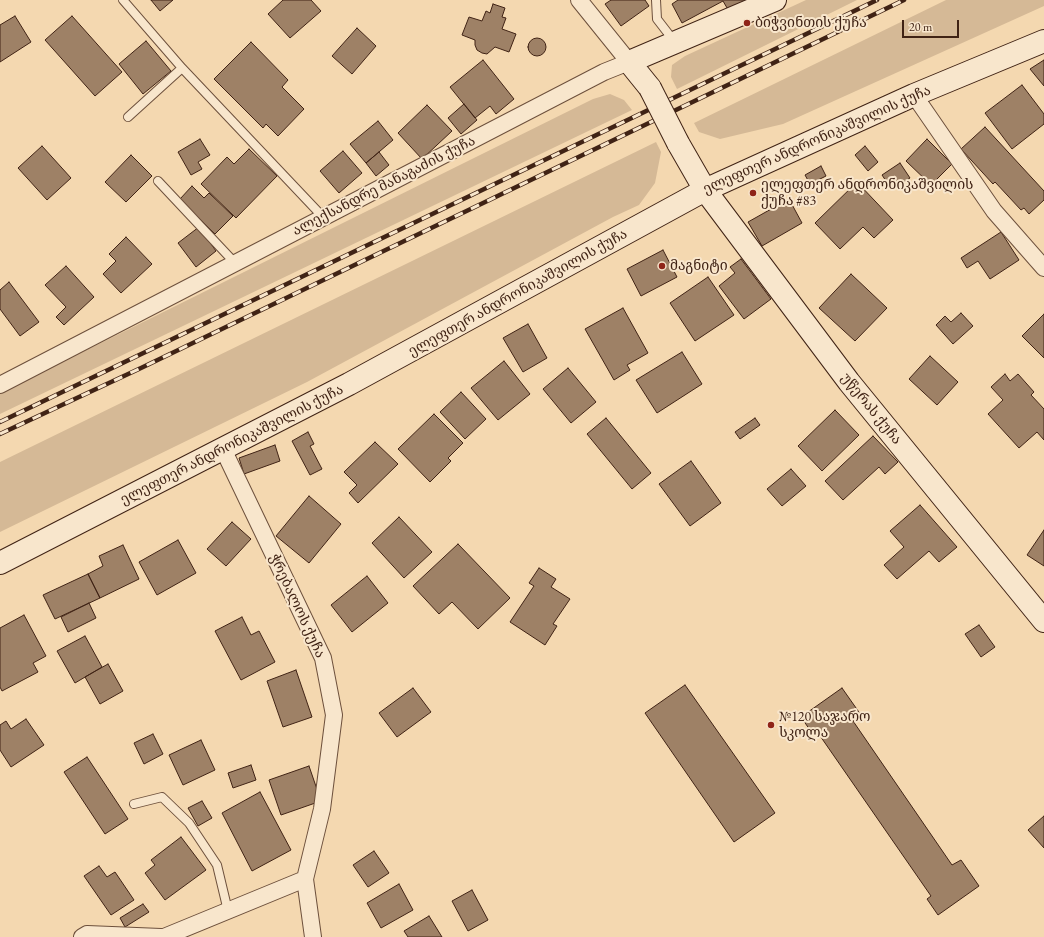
<!DOCTYPE html>
<html>
<head>
<meta charset="utf-8">
<style>
	body { margin:0 }
	#map { position:relative; width:1044px; height:937px; overflow:hidden; background:#f4d8b0; font-family:"EB Garamond",serif }
	canvas { display:block }
	.scale { position:absolute; left:902px; top:20px; width:57px; height:18px; box-sizing:border-box; border:2px solid #402315; border-top:0; padding-left:5px; font-size:12px; line-height:14px; white-space:nowrap; color:#402315; -webkit-text-stroke:3px #f8e6cc; paint-order:stroke }
</style>
</head>
<body>
<div id="map">
<canvas width="1044" height="937"></canvas>
<div class="scale">20 m</div>
</div>
<script>
const ctx = document.querySelector('canvas').getContext('2d');
ctx.lineJoin = 'round';
function fill(path, color) { ctx.fillStyle = color; ctx.fill(path, 'evenodd'); }
const toPath = rows => new Path2D(rows.map(r => 'M' + r).join(''));
function trace(path, color, width, dash) { ctx.strokeStyle = color; ctx.lineWidth = width; ctx.lineCap = dash ? 'butt' : 'round'; ctx.setLineDash(dash || []); ctx.stroke(path); }
function drawText(font, color, halo, rows, align = 'center') {
  ctx.font = font + ' "EB Garamond","Noto Serif Georgian",serif'; ctx.lineWidth = 4; ctx.setLineDash([]); ctx.textBaseline = 'middle'; ctx.strokeStyle = halo; ctx.fillStyle = color; for (const [text, x, y, turn = 0] of rows) {
    ctx.save(); ctx.translate(x, y); ctx.rotate((+turn || 0) * Math.PI / 180); ctx.textAlign = isNaN(turn) ? turn : align; if (halo) ctx.strokeText(text, 0, 0); ctx.fillText(text, 0, 0); ctx.restore();
  }
}
fill(toPath([
	[806,0,857,0,677,89,671,77,672,65,685,56],
	[946,0,1044,0,1044,6,783,124,720,139,699,132,694,123],
	[610,94,624,100,632,110,0,414,0,393,593,99],
	[656,142,661,152,655,183,639,205,613,217,307,382,0,532,0,462]
]), '#d5b996');
const building = toPath([
	[151,0,173,0,160,11,151,0],
	[283,0,311,0,321,11,290,38,268,14,283,0],
	[611,0,645,0,649,6,621,26,605,4,611,0],
	[678,0,751,0,730,13,723,1,682,23,672,4,678,0],
	[493,4,505,8,502,17,506,18,502,29,516,34,509,52,495,47,487,54,482,53,477,50,475,45,475,40,462,35,469,17,482,21,486,11,490,13,493,4],
	[15,16,31,42,0,62,0,25,15,16],
	[72,16,122,72,95,96,45,40,72,16],
	[357,28,376,46,352,74,332,56,357,28],
	'528 47a9 9 0 1 1 18 0a9 9 0 1 1-18 0Z',
	[146,41,171,71,143,94,119,64,146,41],
	[251,42,288,80,282,87,304,109,278,136,266,124,263,128,214,79,251,42],
	[483,60,514,99,496,114,490,106,475,118,450,87,483,60],
	[1044,60,1044,86,1030,69,1044,60],
	[1022,85,1044,114,1044,124,1012,149,985,113,1022,85],
	[464,104,477,120,461,134,448,118,464,104],
	[427,105,452,131,422,159,398,133,427,105],
	[378,121,393,140,366,163,350,144,378,121],
	[985,127,1044,191,1044,200,1029,214,1024,208,1021,210,995,182,993,184,961,149,985,127],
	[200,139,210,155,198,162,202,169,191,175,178,152,200,139],
	[927,139,952,164,931,185,906,161,927,139],
	[42,146,71,178,47,200,18,168,42,146],
	[865,146,878,162,868,171,855,155,865,146],
	[249,149,277,176,236,218,201,184,227,157,234,164,249,149],
	[343,151,362,173,339,193,320,171,343,151],
	[379,152,389,165,376,176,366,163,379,152],
	[131,155,152,176,126,202,105,182,131,155],
	[900,163,910,178,892,190,882,175,900,163],
	[821,166,826,176,810,184,805,175,821,166],
	[857,182,893,220,874,238,863,227,840,249,815,223,857,182],
	[192,186,204,198,209,193,233,216,215,234,180,199,192,186],
	[789,199,802,223,762,246,748,222,789,199],
	[199,227,216,251,196,267,178,243,199,227],
	[1001,232,1019,260,990,279,978,261,967,268,961,258,1001,232],
	[126,237,152,264,121,293,103,274,116,261,109,254,126,237],
	[663,250,677,277,641,296,627,269,663,250],
	[741,259,771,299,744,319,719,286,735,273,730,267,741,259],
	[66,266,94,297,64,325,56,317,66,307,45,285,66,266],
	[851,274,887,308,855,341,819,308,851,274],
	[708,277,734,315,695,341,670,303,708,277],
	[9,282,39,322,20,336,0,309,0,290,9,282],
	[623,308,648,353,627,365,630,370,614,380,585,329,623,308],
	[961,313,973,326,953,344,936,325,945,316,951,322,961,313],
	[1044,314,1044,358,1022,336,1044,314],
	[528,324,547,358,523,372,503,338,528,324],
	[682,352,702,384,657,413,636,380,682,352],
	[930,356,958,382,937,405,909,379,930,356],
	[504,361,530,394,498,420,471,388,504,361],
	[568,368,596,402,571,423,543,389,568,368],
	[1005,374,1010,381,1018,374,1034,392,1031,395,1044,409,1044,440,1037,432,1019,448,988,414,1003,400,991,387,1005,374],
	[461,392,486,419,465,439,440,412,461,392],
	[835,410,859,435,822,471,798,446,835,410],
	[434,414,463,443,448,458,451,461,430,482,398,449,434,414],
	[606,418,651,473,632,489,587,434,606,418],
	[755,418,760,425,740,439,735,432,755,418],
	[308,432,314,444,310,446,322,469,310,475,292,441,308,432],
	[873,436,898,462,885,474,879,467,843,500,825,481,873,436],
	[375,442,398,464,358,503,349,493,357,485,344,472,375,442],
	[275,445,280,461,244,474,239,458,275,445],
	[691,461,721,503,690,526,659,484,691,461],
	[791,469,806,486,782,506,767,489,791,469],
	[309,496,341,524,309,563,276,536,309,496],
	[920,505,957,547,939,562,929,551,897,579,884,565,904,547,890,531,920,505],
	[399,517,432,552,404,578,372,543,399,517],
	[232,522,251,539,226,566,207,549,232,522],
	[1044,530,1044,566,1027,555,1044,530],
	[178,540,196,573,157,595,139,562,178,540],
	[458,544,510,598,478,629,452,602,439,614,413,586,458,544],
	[123,545,139,579,100,598,88,574,103,566,99,556,123,545],
	[539,568,556,579,551,587,570,599,553,624,557,626,545,645,510,622,534,586,529,583,539,568],
	[88,574,100,598,55,619,43,595,88,574],
	[367,576,388,603,352,632,331,605,367,576],
	[89,603,96,618,68,632,61,617,89,603],
	[24,615,46,656,33,663,38,672,2,691,0,687,0,628,24,615],
	[242,617,251,635,259,631,275,662,241,680,215,631,242,617],
	[979,625,995,647,981,657,965,634,979,625],
	[85,636,102,667,75,683,57,651,85,636],
	[108,664,123,691,100,704,85,677,108,664],
	[296,670,312,717,283,727,267,681,296,670],
	[685,685,775,813,734,842,645,713,685,685],
	[413,688,431,712,397,737,379,713,413,688],
	[842,688,861,715,853,721,952,865,961,860,979,886,938,915,927,899,931,896,816,730,812,733,801,717,842,688],
	[26,719,44,745,11,767,0,750,0,725,6,721,11,729,26,719],
	[153,734,163,754,144,764,134,743,153,734],
	[201,740,215,770,183,785,169,755,201,740],
	[87,757,128,819,105,834,64,772,87,757],
	[251,765,256,780,233,788,228,773,251,765],
	[309,766,321,801,281,815,269,780,309,766],
	[260,792,291,850,252,871,222,813,260,792],
	[202,801,212,818,198,826,188,808,202,801],
	[1044,816,1044,848,1028,830,1044,816],
	[181,837,206,870,165,900,145,873,155,865,151,860,181,837],
	[374,851,389,873,368,887,353,865,374,851],
	[99,866,107,877,115,872,134,900,111,915,84,876,99,866],
	[399,884,413,910,381,928,367,903,399,884],
	[472,890,488,920,468,931,452,901,472,890],
	[143,904,149,912,125,927,120,918,143,904],
	[429,916,442,937,408,937,404,931,429,916]
]);
fill(building, '#9e8166');
trace(building, '#402315', 1);
const lane = toPath([
	[123,0,182,68,323,217],
	[656,0,657,19,674,41],
	[128,117,182,68],
	[158,181,235,263],
	[134,804,162,797,189,823,217,865,228,911]
]);
const street = toPath([
	[914,95,994,211,1044,268],
	[0,385,604,72,629,62,579,0],
	[223,449,323,658,334,715,322,809,305,879,313,937],
	[82,937,87,934,161,937],
	[164,937,305,879]
]);
const secondary = toPath([
	[650,88,629,62,775,0],
	[678,143,705,190,849,382,1044,621],
	[0,563,349,384,705,190,914,95,1044,41]
]);
trace(lane, '#6d503c', 10);
trace(street, '#6d503c', 18);
trace(secondary, '#402315', 24);
trace(lane, '#f8e6cc', 8);
trace(street, '#f8e6cc', 16);
trace(secondary, '#f8e6cc', 22);
const rail = toPath([
	[0,422,877,0],
	[0,434,141,368,904,0]
]);
trace(rail, '#402315', 4.5);
trace(rail, '#f8e6cc', 3, [9]);
const secondaryBridge = toPath([
	[650,88,678,143]
]);
trace(secondaryBridge, '#402315', 24, []);
trace(secondaryBridge, '#f8e6cc', 22);
for (const [x, y, r, color] of [
	[747,23,4,"#8f2418"],
	[753,193,4,"#8f2418"],
	[662,266,4,"#8f2418"],
	[771,725,4,"#8f2418"]
]) { const dot = new Path2D(); dot.arc(x, y, r, 0, 2 * Math.PI); ctx.fillStyle = color; ctx.fill(dot); trace(dot, '#f8e6cc', 1.5); }
drawText('14px', '#402315', '#f8e6cc', [
	["ბიჭვინთის ქუჩა",755,23],
	["ელეფთერ ანდრონიკაშვილის",761,185],
	["ქუჩა #83",761,201],
	["მაგნიტი",670,266],
	["№120 საჯარო",779,717],
	["სკოლა",779,733]
], 'left');
drawText('14px', '#402315', '#f8e6cc', [
	["ელეფთერ ანდრონიკაშვილის ქუჩა",817,140,-24],
	["ალექსანდრე მანაგაძის ქუჩა",384,186,-27],
	["ელეფთერ ანდრონიკაშვილის ქუჩა",518,293,-29],
	["უწერას ქუჩა",871,409,51],
	["ელეფთერ ანდრონიკაშვილის ქუჩა",232,445,-27],
	["ჭრებალოს ქუჩა",297,606,65]
]);
</script>
</body>
</html>
